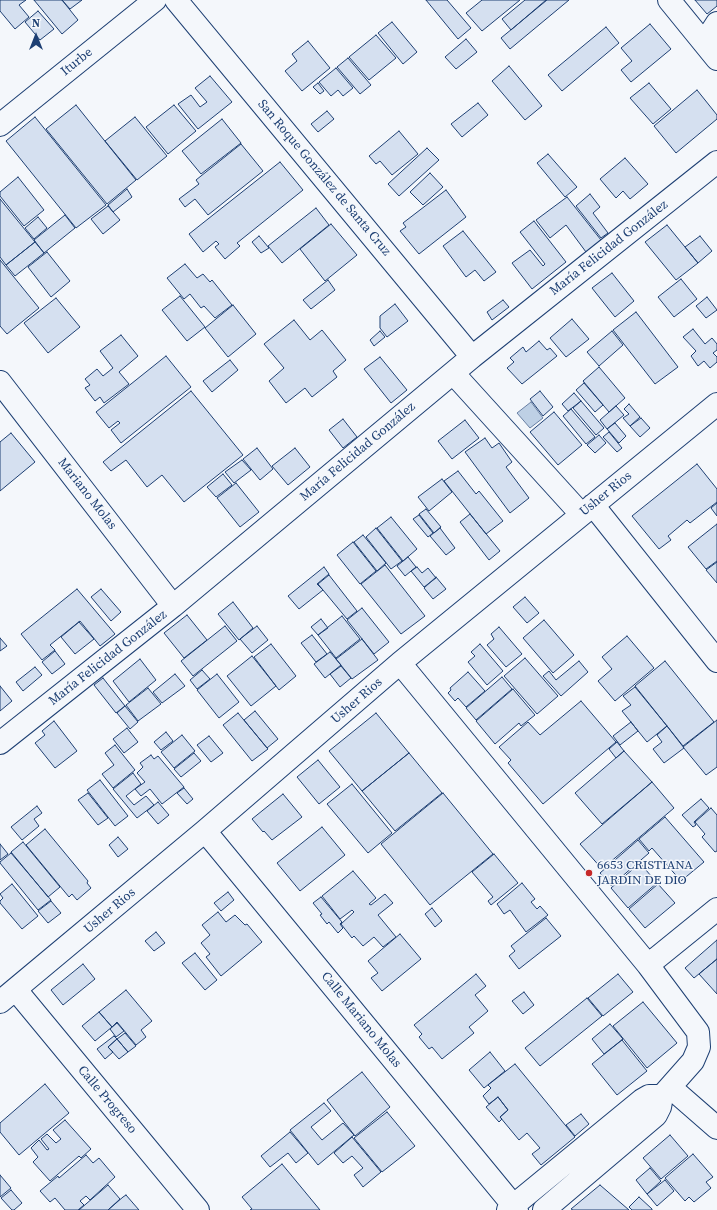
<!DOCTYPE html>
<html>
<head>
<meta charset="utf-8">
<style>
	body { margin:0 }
	#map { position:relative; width:717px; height:1210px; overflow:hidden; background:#f4f7fb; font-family:"Source Serif 4",serif }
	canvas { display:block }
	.north { position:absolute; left:16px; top:16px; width:40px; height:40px; -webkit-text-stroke:3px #f4f7fb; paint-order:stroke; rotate:0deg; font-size:11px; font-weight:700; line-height:16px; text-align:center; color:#1d3f73 }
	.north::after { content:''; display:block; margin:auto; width:14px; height:18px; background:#1d3f73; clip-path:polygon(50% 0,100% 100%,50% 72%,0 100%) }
</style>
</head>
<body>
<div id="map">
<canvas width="717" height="1210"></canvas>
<div class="north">N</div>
</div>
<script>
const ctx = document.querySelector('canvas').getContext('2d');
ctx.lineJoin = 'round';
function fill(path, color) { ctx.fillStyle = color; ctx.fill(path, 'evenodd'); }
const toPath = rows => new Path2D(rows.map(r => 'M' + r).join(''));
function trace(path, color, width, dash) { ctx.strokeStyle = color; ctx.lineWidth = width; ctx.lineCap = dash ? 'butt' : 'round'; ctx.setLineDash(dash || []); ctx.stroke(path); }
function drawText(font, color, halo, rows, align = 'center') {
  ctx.font = font + ' "Source Serif 4",serif'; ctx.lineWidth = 3; ctx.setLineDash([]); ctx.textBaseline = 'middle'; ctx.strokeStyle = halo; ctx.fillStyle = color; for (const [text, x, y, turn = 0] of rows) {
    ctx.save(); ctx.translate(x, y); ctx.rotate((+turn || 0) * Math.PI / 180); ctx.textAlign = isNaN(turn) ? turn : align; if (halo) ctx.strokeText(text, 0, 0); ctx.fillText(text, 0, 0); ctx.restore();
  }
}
const water = toPath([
	[531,402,543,418,530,428,517,413,531,402]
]);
fill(water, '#bed0e5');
trace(water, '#687fa3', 1);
const building = toPath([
	[0,0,26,0,19,5,29,17,15,29,0,11,0,0],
	[34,0,62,0,78,20,62,34,34,0],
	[62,0,82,0,70,9,62,0],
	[426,0,447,0,471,28,458,39,426,0],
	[482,0,520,0,482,31,466,13,482,0],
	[525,0,546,0,511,30,502,19,525,0],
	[547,0,569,0,510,49,501,38,547,0],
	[695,0,717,0,717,6,707,14,695,0],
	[38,11,54,29,40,40,25,22,38,11],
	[392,22,417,52,403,64,378,33,392,22],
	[650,24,671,49,631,82,621,70,632,61,621,48,650,24],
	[606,27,619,43,562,91,548,75,606,27],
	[376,35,396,58,369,80,349,57,376,35],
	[466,39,477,52,456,69,445,57,466,39],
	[308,41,330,68,302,91,285,71,297,61,292,54,308,41],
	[348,58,371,85,360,94,337,67,348,58],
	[509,66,542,106,525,120,492,81,509,66],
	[336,68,353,88,343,96,338,90,331,96,319,82,336,68],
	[210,76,232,102,198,129,178,104,191,95,200,107,207,102,195,88,210,76],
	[318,83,324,91,320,94,313,87,318,83],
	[649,83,671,109,653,124,630,98,649,83],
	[697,90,717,115,717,119,676,153,654,126,697,90],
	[478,103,488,115,462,137,451,124,478,103],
	[76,105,136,180,107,204,46,129,76,105],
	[174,105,196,131,168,154,146,127,174,105],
	[327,111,334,119,318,132,311,124,327,111],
	[35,117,106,205,76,228,6,141,35,117],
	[135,117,167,156,137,180,105,141,135,117],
	[222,119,241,143,201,174,182,151,222,119],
	[399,131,418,154,392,175,380,161,376,164,369,156,399,131],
	[241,144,263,171,208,215,195,199,185,207,179,199,199,184,196,180,241,144],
	[427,148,439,160,399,196,388,184,427,148],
	[548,154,577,187,565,197,537,163,548,154],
	[625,158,648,184,630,199,623,191,616,198,600,179,625,158],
	[280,162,303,190,237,243,240,246,225,259,215,247,219,244,216,241,203,252,189,234,280,162],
	[430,173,443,187,423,205,410,192,430,173],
	[18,177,44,210,24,226,0,196,0,192,18,177],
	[127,189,132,197,113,212,108,205,127,189],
	[446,190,466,217,419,254,400,231,406,227,403,223,446,190],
	[590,194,600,207,593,213,608,233,601,238,576,206,590,194],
	[567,197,601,240,586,252,566,225,550,238,536,220,567,197],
	[0,199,35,242,6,265,0,257,0,199],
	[108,206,120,220,103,234,91,219,108,206],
	[316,208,329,225,282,263,268,246,316,208],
	[65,215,75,228,44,253,34,240,65,215],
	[38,217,47,228,34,239,25,228,38,217],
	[534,221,566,262,532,289,512,263,530,250,543,266,545,264,520,232,534,221],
	[331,224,357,255,325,281,300,249,331,224],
	[667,225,698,263,676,280,645,242,667,225],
	[463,231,496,272,484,281,475,270,466,277,443,246,463,231],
	[259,236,269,248,261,253,252,242,259,236],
	[700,236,712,251,698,263,685,247,700,236],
	[35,242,44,253,15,276,6,265,35,242],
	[47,252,70,281,51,297,28,267,47,252],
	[0,260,39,308,7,334,0,326,0,260],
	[185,264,197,278,203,274,210,282,212,280,232,305,215,318,204,306,201,308,190,294,184,299,167,278,185,264],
	[612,273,634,301,615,317,592,288,612,273],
	[681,279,697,299,674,317,658,297,681,279],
	[328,280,335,290,311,309,303,300,328,280],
	[180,296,205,327,187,341,162,310,180,296],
	[707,297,717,310,706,318,696,306,707,297],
	[56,298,80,327,48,353,24,323,56,298],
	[503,300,509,307,492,320,487,312,503,300],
	[395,304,408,321,387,337,380,328,380,316,395,304],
	[233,305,256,334,228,357,205,328,233,305],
	[636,312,678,367,655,384,613,330,636,312],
	[572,319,589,339,566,357,550,338,572,319],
	[294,320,310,340,322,330,346,360,333,371,337,377,312,397,305,388,286,403,269,381,284,368,264,344,294,320],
	[693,329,705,344,712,338,717,344,717,350,713,353,717,357,717,362,710,368,704,361,698,366,691,356,696,351,683,337,693,329],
	[380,331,385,337,374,346,370,340,380,331],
	[612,331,623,345,599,366,587,352,612,331],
	[121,335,138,356,119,372,129,384,104,403,100,397,95,401,85,388,90,385,85,379,97,369,103,376,113,368,100,351,121,335],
	[539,341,547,350,550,348,557,356,522,384,507,368,514,362,510,358,523,347,526,352,539,341],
	[166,356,191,387,121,443,111,430,120,423,118,421,109,428,96,412,166,356],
	[380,357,407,390,391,403,364,369,380,357],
	[230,360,238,370,212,392,203,381,230,360],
	[599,367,625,398,609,412,583,381,599,367],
	[584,383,603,405,595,412,576,390,584,383],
	[191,391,243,455,184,502,162,475,147,487,126,460,111,471,103,462,191,391],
	[540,391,553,407,543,416,530,399,540,391],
	[574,393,581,401,568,411,562,404,574,393],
	[581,401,604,428,596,435,573,408,581,401],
	[629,404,640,417,630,426,623,418,629,414,624,409,629,404],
	[616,406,624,415,607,429,600,420,616,406],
	[571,409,595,437,586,444,563,416,571,409],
	[554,412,582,445,558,465,530,432,554,412],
	[641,418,650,428,640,437,630,426,641,418],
	[343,419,357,437,343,448,329,430,343,419],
	[465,420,479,438,452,459,438,441,465,420],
	[615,423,626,436,619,443,607,429,615,423],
	[609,432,622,448,617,452,603,437,609,432],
	[11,433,35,462,0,491,0,442,11,433],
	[599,435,606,443,595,453,587,445,599,435],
	[485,438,492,448,499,443,512,462,506,467,529,498,510,513,465,452,485,438],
	[257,448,273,469,260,480,243,459,257,448],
	[295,448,310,467,288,485,272,466,295,448],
	[242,460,251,470,234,483,225,472,242,460],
	[697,464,717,489,717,502,690,523,687,520,668,536,671,540,659,549,632,516,697,464],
	[458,471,476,494,479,491,503,521,486,534,444,481,458,471],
	[223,474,232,485,216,497,207,487,223,474],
	[442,479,452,492,429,511,418,497,442,479],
	[236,483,259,512,240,527,217,498,236,483],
	[717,503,717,516,711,508,717,503],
	[426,509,441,527,434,533,419,514,426,509],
	[470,514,500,551,489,560,460,522,470,514],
	[419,515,433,533,428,537,413,519,419,515],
	[391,517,417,549,403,561,377,528,391,517],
	[717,524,717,561,706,569,688,547,717,524],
	[376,528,402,561,391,569,366,537,376,528],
	[440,528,455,548,446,555,430,536,440,528],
	[363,535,386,563,377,571,354,542,363,535],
	[353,542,376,571,360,584,337,555,353,542],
	[408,557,416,567,405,576,397,566,408,557],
	[717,562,717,583,706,570,717,562],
	[385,565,425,616,401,634,361,584,385,565],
	[324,567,329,574,317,584,323,590,299,609,288,596,324,567],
	[417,567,422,573,428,568,436,578,424,587,411,571,417,567],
	[329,575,357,611,347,619,318,584,329,575],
	[436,577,446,589,433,599,424,588,436,577],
	[77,589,115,634,100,646,80,621,50,645,55,650,42,660,21,634,77,589],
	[101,589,121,612,111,621,91,597,101,589],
	[525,597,539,613,527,623,513,607,525,597],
	[233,602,253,628,239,640,218,614,233,602],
	[362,608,389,642,374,654,347,620,362,608],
	[187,615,207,640,184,658,164,633,187,615],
	[342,616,360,639,336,658,318,635,342,616],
	[321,619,328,628,318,635,311,627,321,619],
	[544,620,574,655,553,673,523,638,544,620],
	[79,622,94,639,75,654,61,637,79,622],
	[225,626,237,641,193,676,181,661,225,626],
	[257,626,268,640,252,653,240,639,257,626],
	[499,627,522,654,506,667,487,645,494,639,491,634,499,627],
	[312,635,327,654,316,662,301,643,312,635],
	[627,636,654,668,615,701,598,681,612,669,602,657,627,636],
	[0,638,7,646,0,651,0,638],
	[362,639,378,660,352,679,336,659,362,639],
	[271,644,296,676,279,690,254,657,271,644],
	[480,644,503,671,487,685,468,662,475,656,471,652,480,644],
	[55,651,65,664,52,674,42,662,55,651],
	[330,652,341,665,325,678,314,664,330,652],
	[252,656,276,686,251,706,227,676,252,656],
	[525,658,558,696,537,714,504,676,525,658],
	[140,659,156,680,129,702,113,681,140,659],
	[579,661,588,672,561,696,543,676,549,671,556,680,579,661],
	[665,661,714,722,683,746,635,686,665,661],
	[341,666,351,678,340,687,330,674,341,666],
	[35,667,42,675,23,691,16,682,35,667],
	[202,670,210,679,197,689,190,680,202,670],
	[468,672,485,691,466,707,458,698,455,701,448,693,451,690,450,688,468,672],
	[175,674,185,686,162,703,153,692,175,674],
	[217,674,239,702,219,718,197,690,217,674],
	[502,677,512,689,476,720,466,708,502,677],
	[103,678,125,706,116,713,94,685,103,678],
	[0,686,12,701,0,711,0,686],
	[635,687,667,726,647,742,622,711,631,705,623,696,635,687],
	[148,688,161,704,138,721,126,705,148,688],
	[513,689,535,715,521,726,519,723,495,744,476,721,513,689],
	[581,701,616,742,543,804,508,763,511,760,499,747,528,722,540,735,581,701],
	[125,706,138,722,130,729,117,713,125,706],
	[255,711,278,739,267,748,244,720,255,711],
	[238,713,268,749,252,761,223,725,238,713],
	[376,713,409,753,362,791,329,751,376,713],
	[717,720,717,767,706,775,683,747,717,720],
	[54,721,77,751,55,768,35,743,45,735,42,731,54,721],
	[631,722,638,731,620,745,613,736,631,722],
	[667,726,684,748,664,763,653,749,662,742,657,735,667,726],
	[127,728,138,742,124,753,113,739,127,728],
	[166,732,173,741,161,750,154,742,166,732],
	[182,735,195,751,174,768,161,752,182,735],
	[209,736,223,753,211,762,197,745,209,736],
	[617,742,624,751,616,758,609,749,617,742],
	[115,745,135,770,113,788,102,774,114,765,105,753,115,745],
	[624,751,652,782,602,824,575,793,624,751],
	[194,753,201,761,181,777,174,769,194,753],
	[409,753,442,793,395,831,362,791,409,753],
	[151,755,154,759,158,756,184,787,162,804,150,789,141,796,135,789,145,782,137,773,143,767,140,763,151,755],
	[318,760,340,787,319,804,297,777,318,760],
	[133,773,141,784,126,796,134,805,146,796,154,805,137,818,113,789,133,773],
	[100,780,128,816,115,826,87,790,100,780],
	[652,782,674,808,602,869,580,844,652,782],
	[352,784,392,833,368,853,327,804,352,784],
	[184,788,193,799,187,804,177,793,184,788],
	[88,793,108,818,98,825,78,800,88,793],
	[443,793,493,854,430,905,381,844,443,793],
	[283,794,302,817,272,840,264,831,263,832,252,819,283,794],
	[701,799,709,808,694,822,696,825,693,827,682,815,701,799],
	[158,802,169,815,158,824,147,811,158,802],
	[37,806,42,813,34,819,39,826,22,840,11,827,37,806],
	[711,808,717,815,717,851,715,852,702,837,705,834,695,822,711,808],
	[665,817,704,862,681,881,652,848,649,851,639,839,665,817],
	[322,827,345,855,300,891,277,863,322,827],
	[45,829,88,881,87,883,91,888,77,900,72,894,69,897,26,845,45,829],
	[118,837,128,849,118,857,109,845,118,837],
	[638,840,649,853,611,886,600,873,638,840],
	[23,842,60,887,48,897,11,852,23,842],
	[0,844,8,854,0,860,0,844],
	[11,853,51,900,38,910,0,863,0,862,11,853],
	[494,854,518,883,491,905,488,901,493,897,472,872,494,854],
	[640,863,657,883,628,908,611,888,640,863],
	[353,871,376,898,369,904,371,905,385,894,393,903,378,915,396,937,383,947,374,937,363,946,354,936,352,938,341,924,354,912,352,910,340,919,322,896,353,871],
	[522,883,535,899,531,902,537,909,540,906,548,915,526,932,510,910,504,914,497,904,522,883],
	[12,884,38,916,22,929,0,903,0,901,3,898,0,894,12,884],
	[658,884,675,903,645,928,629,909,658,884],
	[228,892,234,900,221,911,214,903,228,892],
	[321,897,342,922,340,924,343,928,338,933,329,922,327,924,320,915,322,914,313,903,321,897],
	[51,901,61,913,48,923,38,911,51,901],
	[432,908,442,921,435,927,425,914,432,908],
	[218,912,226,922,235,915,245,925,247,924,262,942,221,976,206,957,210,954,201,943,210,935,202,925,218,912],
	[546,918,561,936,519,969,509,956,515,951,511,946,546,918],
	[156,932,165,943,154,951,145,941,156,932],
	[400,934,421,959,382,991,371,978,378,973,368,961,400,934],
	[717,940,717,959,694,978,685,968,717,940],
	[195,953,217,980,205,990,182,963,195,953],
	[717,959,717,994,699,974,717,959],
	[83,964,95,979,63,1005,51,990,83,964],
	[476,974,486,986,475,995,488,1011,469,1027,474,1033,442,1059,432,1047,429,1049,419,1037,422,1034,414,1025,476,974],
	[618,974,633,992,603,1016,588,998,618,974],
	[126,990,152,1021,141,1030,146,1037,136,1045,117,1022,112,1027,99,1012,126,990],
	[524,992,534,1005,523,1014,512,1001,524,992],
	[587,998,602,1016,540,1066,525,1048,587,998],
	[643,1002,677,1043,647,1068,613,1026,643,1002],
	[99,1012,112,1027,95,1041,82,1026,99,1012],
	[117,1023,124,1031,116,1037,110,1029,117,1023],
	[610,1024,623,1039,604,1054,592,1039,610,1024],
	[125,1033,136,1046,128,1052,117,1039,125,1033],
	[114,1036,117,1039,108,1047,113,1052,105,1059,97,1049,114,1036],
	[117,1039,128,1052,119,1059,108,1047,117,1039],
	[622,1040,647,1071,617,1095,592,1064,622,1040],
	[490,1052,505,1071,484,1088,469,1070,490,1052],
	[515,1064,575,1137,541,1165,532,1154,540,1148,527,1133,519,1140,500,1117,508,1110,498,1097,489,1104,483,1096,491,1088,488,1085,515,1064],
	[362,1072,390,1107,355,1136,327,1100,362,1072],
	[45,1084,69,1113,19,1155,0,1132,0,1123,45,1084],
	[498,1097,508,1110,500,1117,502,1119,499,1122,486,1107,498,1097],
	[324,1103,331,1111,311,1127,322,1140,343,1123,354,1135,318,1165,290,1130,324,1103],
	[387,1112,415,1146,382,1172,354,1138,387,1112],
	[581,1114,589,1124,575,1136,566,1125,581,1114],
	[65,1120,91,1149,81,1158,79,1156,50,1181,33,1162,38,1157,31,1148,39,1140,47,1150,49,1149,41,1139,47,1134,56,1143,61,1139,53,1130,65,1120],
	[290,1132,308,1153,296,1163,288,1153,270,1167,261,1156,290,1132],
	[670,1135,688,1156,661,1179,643,1158,670,1135],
	[352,1137,381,1172,363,1187,354,1175,363,1168,352,1156,343,1163,334,1153,352,1137],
	[693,1154,713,1177,706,1182,711,1188,694,1202,689,1197,685,1201,665,1178,693,1154],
	[86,1155,93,1163,99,1158,115,1177,90,1200,86,1196,80,1201,84,1205,78,1210,65,1210,55,1198,50,1202,40,1191,58,1176,59,1178,86,1155],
	[282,1164,320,1210,250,1210,252,1209,242,1197,282,1164],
	[650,1168,661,1181,647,1194,636,1180,650,1168],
	[0,1175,11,1188,0,1197,0,1175],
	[665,1180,674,1191,657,1206,647,1194,665,1180],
	[108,1185,120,1199,108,1210,79,1210,108,1185],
	[600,1185,629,1210,573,1210,571,1209,600,1185],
	[11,1190,22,1203,14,1210,12,1210,1,1198,11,1190],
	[126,1195,139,1210,108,1210,123,1197,126,1195],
	[639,1197,652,1209,652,1210,632,1210,629,1207,639,1197]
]);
fill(building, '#d5e0f0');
trace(building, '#1d3f73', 1);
const minor = toPath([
	[176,0,472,357],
	[669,0,717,59],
	[704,43,717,23],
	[0,125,155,0],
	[453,373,581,514],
	[0,382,173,606],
	[593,505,717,661],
	[400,663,648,965,698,1032,699,1047,693,1061,662,1096,660,1107,656,1115,544,1210],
	[0,743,173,606,472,357,717,162],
	[205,831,517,1210],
	[648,965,717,909],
	[16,990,198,1210],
	[0,1002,205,831,400,663,717,404],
	[670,1087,717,1128],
	[508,1210,642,1100,649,1096,662,1096]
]);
trace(minor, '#1d3f73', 24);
trace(minor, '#f4f7fb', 22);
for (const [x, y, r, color] of [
	[589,873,4,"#c62828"]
]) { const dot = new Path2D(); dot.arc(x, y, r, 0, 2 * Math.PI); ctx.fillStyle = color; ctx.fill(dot); trace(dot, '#f4f7fb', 1.5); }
drawText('13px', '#1d3f73', '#f4f7fb', [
	["Iturbe",77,62,-39],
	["San Roque González de Santa Cruz",324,178,50],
	["María Felicidad González",609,248,-38],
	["María Felicidad González",358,452,-40],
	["Mariano Molas",87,494,52],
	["Usher Rios",606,494,-39],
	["María Felicidad González",108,658,-38],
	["Usher Rios",357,701,-41],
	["Usher Rios",110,911,-40],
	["Calle Mariano Molas",361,1020,51],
	["Calle Progreso",107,1100,50]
]);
drawText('13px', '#1d3f73', '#f4f7fb', [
	["6653 CRISTIANA",597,866],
	["JARDIN DE DIO",597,881]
], 'left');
</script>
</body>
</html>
